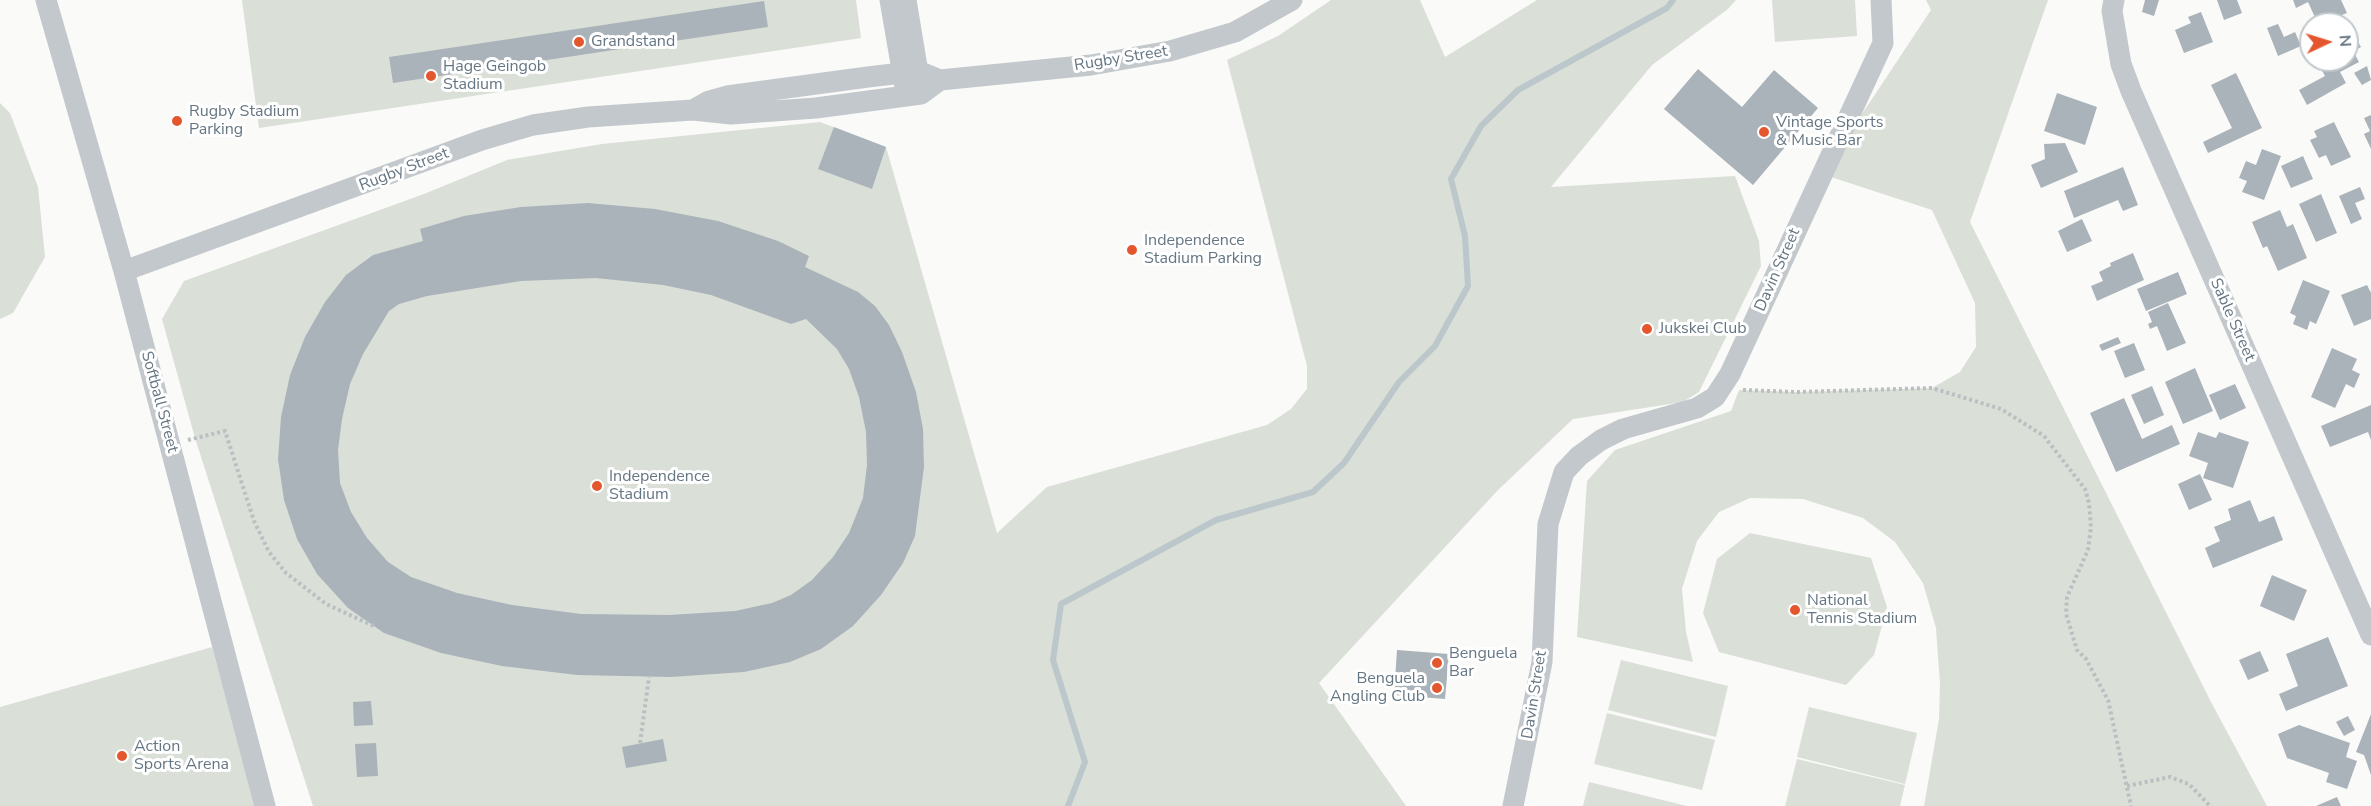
<!DOCTYPE html>
<html>
<head>
<meta charset="utf-8">
<style>
	body { margin:0 }
	#map { position:relative; width:2371px; height:806px; overflow:hidden; background:#fafaf8; font-family:"Nunito Sans",sans-serif }
	canvas { display:block }
	.north { position:absolute; left:2299px; top:12px; width:60px; height:60px; box-sizing:border-box; background:#fff; border:2px solid #c1c8cd; border-radius:50%; rotate:86deg; font-size:16px; font-weight:700; line-height:24px; text-align:center; color:#657683 }
	.north::after { content:''; display:block; margin:auto; width:21px; height:27px; background:#e4572e; clip-path:polygon(50% 0,100% 100%,50% 72%,0 100%) }
</style>
</head>
<body>
<div id="map">
<canvas width="2371" height="806"></canvas>
<div class="north">N</div>
</div>
<script>
const ctx = document.querySelector('canvas').getContext('2d');
ctx.lineJoin = 'round';
function fill(path, color) { ctx.fillStyle = color; ctx.fill(path, 'evenodd'); }
const toPath = rows => new Path2D(rows.map(r => 'M' + r).join(''));
function trace(path, color, width, dash) { ctx.strokeStyle = color; ctx.lineWidth = width; ctx.lineCap = dash ? 'butt' : 'round'; ctx.setLineDash(dash || []); ctx.stroke(path); }
function drawText(font, color, halo, rows, align = 'center') {
  ctx.font = font + ' "Nunito Sans",sans-serif'; ctx.lineWidth = 6; ctx.setLineDash([]); ctx.textBaseline = 'middle'; ctx.strokeStyle = halo; ctx.fillStyle = color; for (const [text, x, y, turn = 0] of rows) {
    ctx.save(); ctx.translate(x, y); ctx.rotate((+turn || 0) * Math.PI / 180); ctx.textAlign = isNaN(turn) ? turn : align; if (halo) ctx.strokeText(text, 0, 0); ctx.fillText(text, 0, 0); ctx.restore();
  }
}
fill(toPath([
	[242,0,856,0,861,38,259,128],
	[1331,0,1420,0,1445,57,1537,0,1736,0,1728,9,1652,65,1551,187,1735,176,1759,241,1761,266,1699,392,1683,402,1573,419,1498,490,1319,683,1406,806,313,806,195,438,162,319,184,281,424,194,507,160,602,144,820,122,886,147,997,533,1047,487,1267,425,1291,409,1307,389,1307,366,1227,60,1278,36],
	[1772,0,1855,0,1857,36,1775,42],
	[1926,0,2048,0,1970,222,2211,702,2267,806,1924,806,1939,719,1940,684,1936,628,1923,583,1895,542,1863,518,1803,499,1750,498,1719,512,1697,541,1682,589,1686,632,1693,662,1577,637,1587,481,1615,450,1731,411,1739,390,1797,392,1932,388,1960,372,1976,347,1975,303,1932,210,1831,177,1854,126,1931,10],
	[0,103,10,113,38,187,45,257,13,313,0,319],
	[1750,533,1871,558,1887,607,1874,655,1846,685,1719,652,1703,613,1717,559],
	[212,647,257,806,0,806,0,707],
	[1621,660,1728,686,1716,737,1608,710],
	[1809,707,1917,733,1905,784,1797,757],
	[1607,713,1715,740,1702,790,1594,764],
	[1797,759,1905,785,1900,806,1785,806],
	[1589,782,1687,806,1583,806]
]), '#dadfd7');
trace(toPath([
	[1068,806,1085,762,1053,660,1061,604,1216,520,1313,492,1344,463,1399,382,1435,346,1468,286,1465,236,1451,179,1481,126,1518,90,1667,8,1673,0]
]), '#bbc7cb', 6);
fill(toPath([
	[2145,0,2159,0,2154,16,2142,12],
	[2217,0,2237,0,2242,13,2224,20],
	[2293,0,2341,0,2347,13,2318,24,2308,2,2296,8],
	[764,1,768,27,393,83,389,57],
	[2201,12,2213,42,2184,53,2175,30,2191,23,2188,17],
	[2278,24,2284,37,2295,32,2301,46,2278,56,2267,28],
	[2352,32,2361,47,2353,51,2359,62,2340,72,2346,83,2307,105,2299,90,2325,76,2318,63,2323,60,2347,60,2347,35],
	[2367,66,2371,80,2362,85,2354,73],
	[1698,69,1742,107,1774,70,1818,108,1753,185,1664,109],
	[2236,73,2262,128,2208,153,2203,142,2232,128,2211,85],
	[2057,93,2097,107,2085,145,2044,131],
	[2371,115,2371,149,2364,134,2370,131,2364,118],
	[2334,122,2351,157,2331,166,2326,155,2319,158,2310,140,2317,137,2314,131],
	[834,127,886,147,872,189,818,169],
	[2065,143,2078,172,2041,188,2031,165,2045,159,2044,144],
	[2262,149,2281,156,2264,200,2242,192,2247,181,2239,178,2246,161,2256,165],
	[2303,156,2313,179,2291,188,2281,166],
	[2123,167,2138,205,2123,211,2118,200,2074,218,2064,191],
	[2360,187,2365,199,2355,203,2362,219,2351,224,2339,196],
	[2321,194,2337,233,2316,242,2299,204],
	[588,203,655,209,718,221,778,241,809,256,805,267,858,292,875,306,889,325,902,352,916,392,923,429,924,467,915,536,903,563,881,595,853,626,821,649,790,662,744,672,671,677,577,675,502,666,441,653,384,633,348,608,317,574,297,539,284,500,278,459,281,417,290,375,305,337,325,302,346,275,373,255,423,241,420,229,464,216,521,207],
	[596,278,663,285,711,295,791,324,806,319,837,349,849,369,859,397,866,432,867,465,863,498,849,533,833,557,812,580,791,595,772,603,735,611,669,615,581,614,512,605,457,593,411,577,388,562,367,538,351,512,340,483,338,450,342,419,350,384,363,354,389,311,399,304,427,296,521,281],
	[2280,210,2287,227,2293,224,2307,258,2278,271,2267,246,2263,248,2252,222],
	[2082,219,2092,241,2067,252,2058,231],
	[2133,253,2144,280,2097,301,2091,286,2103,281,2099,272,2111,266,2110,263],
	[2178,272,2187,294,2146,311,2137,289],
	[2303,280,2330,291,2316,324,2310,321,2307,330,2293,324,2296,316,2290,313],
	[2367,285,2371,293,2371,319,2354,326,2341,295],
	[2168,303,2186,343,2167,351,2157,326,2150,329,2148,324,2152,322,2148,312],
	[2118,337,2121,343,2102,351,2099,345],
	[2134,343,2145,370,2125,378,2114,351],
	[2332,348,2357,359,2352,370,2360,374,2354,388,2346,384,2335,408,2311,397],
	[2195,368,2213,411,2183,424,2165,382],
	[2235,384,2246,408,2220,420,2209,395],
	[2152,386,2164,415,2144,424,2131,395],
	[2124,398,2142,439,2172,425,2180,444,2116,472,2090,413],
	[2371,405,2371,440,2368,432,2330,447,2321,426],
	[2198,432,2216,438,2219,432,2249,442,2233,488,2203,478,2208,463,2189,456],
	[2200,474,2212,500,2189,510,2178,484],
	[2250,500,2259,522,2274,516,2283,540,2213,568,2205,548,2220,541,2214,527,2231,520,2228,509],
	[2272,575,2307,590,2294,621,2260,606],
	[2328,637,2348,686,2286,711,2279,694,2298,686,2286,654],
	[1397,650,1449,654,1445,699,1394,695],
	[2260,651,2269,671,2248,680,2239,660],
	[371,701,373,725,354,726,353,702],
	[2371,714,2371,775,2364,755,2356,752],
	[2348,716,2355,730,2344,736,2336,722],
	[2299,725,2350,743,2346,757,2357,761,2347,789,2326,782,2329,773,2287,758,2278,734],
	[663,739,667,761,626,768,622,747],
	[376,743,378,776,357,777,355,744],
	[2337,797,2341,806,2316,806]
]), '#aab3b9');
trace(toPath([
	[1743,390,1797,392,1932,388,2001,409,2044,436,2085,489,2089,503,2091,527,2088,550,2067,597,2066,614,2077,650,2086,659,2108,700,2131,806],
	[188,440,225,431,254,521,269,552,286,573,326,604,376,627],
	[640,743,649,677],
	[2127,786,2170,777,2189,784,2210,806]
]), '#bbbfc2', 4, [3, 3]);
trace(toPath([
	[46,0,124,271,265,806],
	[890,0,905,87],
	[906,0,920,85],
	[2114,0,2112,11,2121,64,2131,91,2371,635],
	[693,110,709,101,727,96,868,77,918,71,940,80,1091,65,1170,51,1235,32,1292,0],
	[124,271,482,140,533,125,588,117,693,110,731,114,816,108,921,94,940,80],
	[1513,806,1542,662,1548,524,1564,472,1579,456,1601,440,1623,429,1697,408,1715,397,1730,374,1883,43,1881,0]
]), '#c3c8cc', 21);
for (const [x, y, r, color] of [
	[579,42,6,"#e4572e"],
	[431,76,6,"#e4572e"],
	[177,121,6,"#e4572e"],
	[1764,132,6,"#e4572e"],
	[1132,250,6,"#e4572e"],
	[1647,329,6,"#e4572e"],
	[597,486,6,"#e4572e"],
	[1795,610,6,"#e4572e"],
	[1437,663,6,"#e4572e"],
	[1437,688,6,"#e4572e"],
	[122,756,6,"#e4572e"]
]) { const dot = new Path2D(); dot.arc(x, y, r, 0, 2 * Math.PI); ctx.fillStyle = color; ctx.fill(dot); trace(dot, '#fff', 2); }
drawText('16px', '#657683', '#fff', [
	["Grandstand",591,42],
	["Hage Geingob",443,67],
	["Stadium",443,85],
	["Rugby Stadium",189,112],
	["Parking",189,130],
	["Vintage Sports",1776,123],
	["& Music Bar",1776,141],
	["Independence",1144,241],
	["Stadium Parking",1144,259],
	["Jukskei Club",1659,329],
	["Independence",609,477],
	["Stadium",609,495],
	["National",1807,601],
	["Tennis Stadium",1807,619],
	["Benguela",1449,654],
	["Bar",1449,672],
	["Benguela",1425,679,"right"],
	["Angling Club",1425,697,"right"],
	["Action",134,747],
	["Sports Arena",134,765]
], 'left');
drawText('16px', '#657683', '#fff', [
	["Rugby Street",1121,59,-9],
	["Rugby Street",404,170,-21],
	["Davin Street",1778,270,-66],
	["Sable Street",2232,320,66],
	["Softball Street",159,402,75],
	["Davin Street",1535,695,-81]
]);
</script>
</body>
</html>
